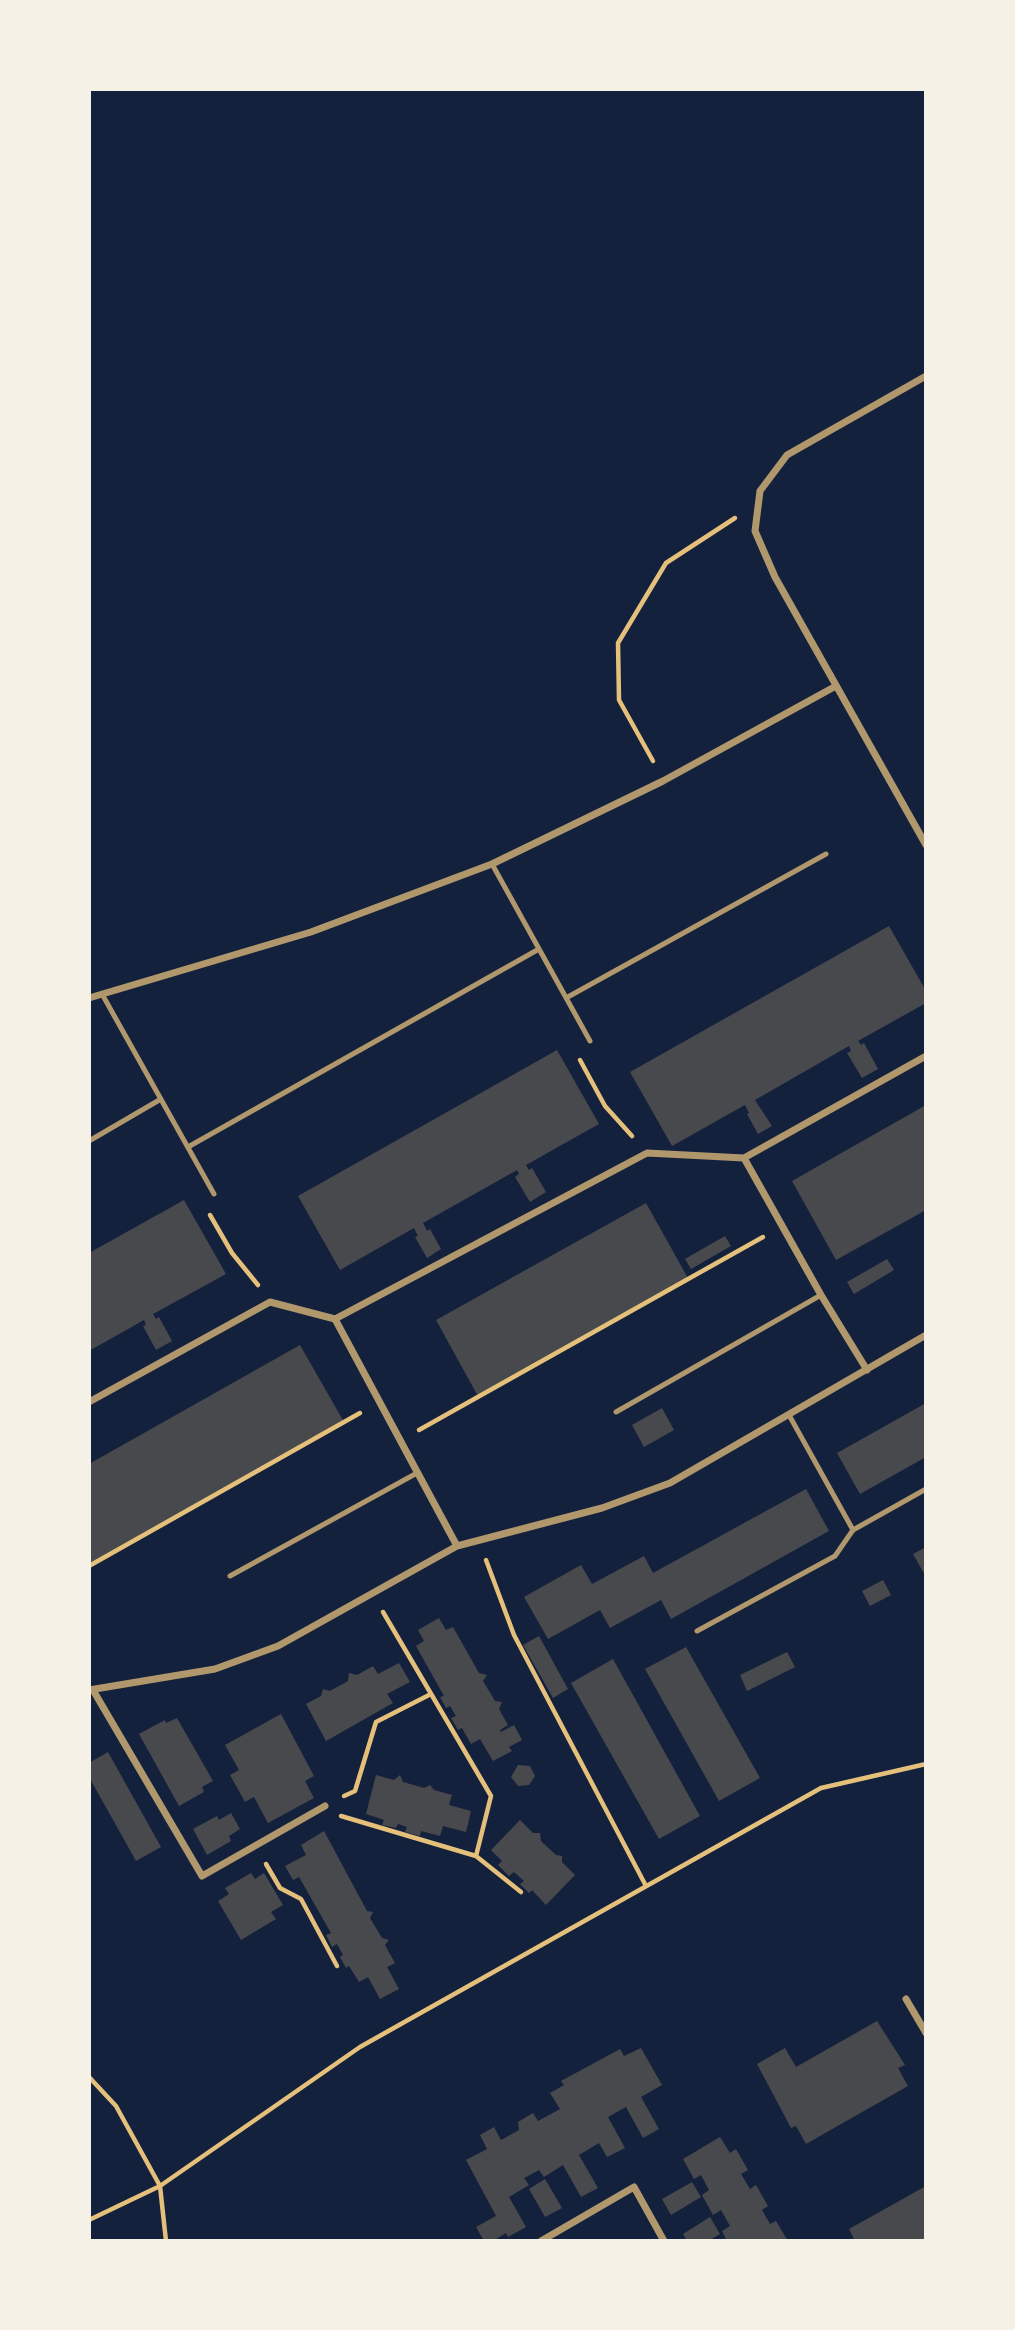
<!DOCTYPE html>
<html>
<head>
<meta charset="utf-8">
<style>
	body { margin:0 }
	#map { position:relative; width:1015px; height:2330px; overflow:hidden; background:#14213d; font-family:Lato,sans-serif }
	canvas { display:block }
	.frame { position:absolute; inset:0; border:91px solid #f6f1e7; pointer-events:none }
</style>
</head>
<body>
<div id="map">
<canvas width="1015" height="2330"></canvas>
<div class="frame"></div>
</div>
<script>
const ctx = document.querySelector('canvas').getContext('2d');
ctx.lineJoin = 'round';
function fill(path, color) { ctx.fillStyle = color; ctx.fill(path, 'evenodd'); }
const toPath = rows => new Path2D(rows.map(r => 'M' + r).join(''));
function trace(path, color, width, dash) { ctx.strokeStyle = color; ctx.lineWidth = width; ctx.lineCap = dash ? 'butt' : 'round'; ctx.setLineDash(dash || []); ctx.stroke(path); }
fill(toPath([
	[889,926,926,991,926,1003,858,1041,861,1045,864,1043,878,1069,862,1078,847,1053,851,1051,849,1046,755,1100,772,1126,758,1134,747,1114,749,1113,745,1105,672,1146,630,1072],
	[557,1050,599,1124,526,1165,529,1170,532,1168,546,1192,530,1202,515,1177,519,1174,517,1170,423,1223,427,1231,430,1229,441,1249,427,1258,415,1237,418,1236,414,1228,340,1270,298,1196],
	[926,1105,926,1210,836,1260,792,1181],
	[184,1200,226,1274,153,1314,156,1319,159,1317,172,1341,156,1350,143,1326,146,1325,144,1320,89,1351,89,1253],
	[646,1203,689,1280,479,1398,436,1320],
	[725,1236,731,1246,691,1269,685,1259],
	[887,1259,894,1270,854,1294,847,1282],
	[300,1345,344,1422,89,1567,89,1464],
	[926,1403,926,1457,860,1494,837,1453],
	[662,1408,674,1430,644,1447,632,1425],
	[806,1489,829,1531,671,1619,661,1600,610,1628,600,1610,548,1639,524,1597,581,1565,592,1584,644,1556,653,1573],
	[926,1547,926,1577,913,1554],
	[883,1580,891,1595,870,1606,862,1591],
	[439,1618,446,1630,453,1627,479,1673,487,1675,483,1681,495,1701,502,1702,499,1709,508,1725,500,1730,501,1732,514,1725,522,1740,509,1747,512,1751,493,1761,480,1739,471,1744,462,1728,458,1730,451,1718,456,1716,450,1706,446,1708,440,1697,444,1696,416,1646,424,1641,418,1630],
	[539,1636,568,1689,553,1698,523,1645],
	[686,1647,760,1778,719,1801,645,1669],
	[787,1652,795,1667,747,1691,740,1675],
	[613,1659,700,1816,659,1839,571,1683],
	[399,1663,410,1682,387,1694,393,1703,326,1741,306,1704,321,1696,323,1689,330,1691,348,1681,349,1673,357,1675,373,1666,378,1674],
	[281,1714,314,1776,305,1781,314,1798,268,1823,254,1797,245,1802,230,1775,239,1770,225,1745],
	[177,1718,213,1781,202,1787,204,1792,179,1806,139,1734,165,1720,166,1723],
	[108,1752,161,1847,136,1861,89,1777,89,1763],
	[518,1765,530,1766,535,1776,529,1785,518,1786,511,1777],
	[376,1775,394,1780,400,1775,403,1782,424,1788,430,1785,434,1790,452,1795,449,1805,471,1811,466,1832,443,1826,440,1836,421,1831,420,1836,405,1832,407,1827,398,1824,396,1828,382,1825,384,1820,366,1814],
	[231,1813,240,1829,229,1836,231,1841,207,1855,193,1829,217,1816,219,1820],
	[520,1820,533,1833,540,1833,541,1841,556,1855,562,1856,562,1862,575,1875,546,1905,532,1890,529,1893,520,1884,524,1881,514,1872,509,1876,498,1865,502,1861,491,1850],
	[324,1831,367,1911,373,1912,370,1918,382,1938,389,1940,385,1945,395,1963,387,1967,399,1989,380,1999,368,1977,359,1982,349,1966,346,1968,340,1957,343,1955,337,1944,332,1947,326,1935,331,1933,299,1877,293,1880,285,1866,306,1855,301,1845],
	[251,1873,255,1879,264,1873,283,1905,271,1912,276,1919,241,1940,218,1901,229,1894,225,1888],
	[877,2021,905,2065,898,2068,908,2086,806,2144,796,2126,791,2128,757,2064,785,2048,796,2067],
	[641,2048,662,2085,641,2097,659,2129,643,2138,626,2107,608,2117,625,2148,607,2157,599,2143,579,2155,598,2188,581,2197,563,2165,544,2177,539,2170,524,2178,529,2185,509,2197,526,2227,508,2237,506,2233,493,2241,484,2241,476,2227,496,2216,466,2160,487,2149,480,2135,494,2127,501,2140,519,2130,518,2122,533,2113,538,2121,560,2109,550,2093,564,2085,561,2081,620,2049,624,2056],
	[720,2137,730,2153,736,2149,748,2170,741,2174,750,2189,756,2185,768,2206,762,2210,770,2224,776,2221,788,2241,727,2241,722,2231,730,2226,721,2210,713,2215,702,2195,709,2190,701,2175,694,2179,683,2159],
	[545,2179,562,2208,545,2217,529,2189],
	[692,2182,701,2197,671,2215,662,2199],
	[926,2186,926,2241,855,2241,849,2229],
	[710,2217,720,2234,708,2241,687,2241,683,2234]
]), '#48494c');
trace(toPath([
	[653,761,619,700,618,643,666,563,735,518],
	[580,1060,605,1106,632,1136],
	[210,1215,232,1253,258,1285],
	[419,1430,763,1237],
	[486,1560,514,1635,646,1886],
	[89,1566,360,1413],
	[383,1612,491,1796,476,1856],
	[344,1796,355,1791,376,1722,431,1694],
	[341,1816,476,1856,521,1892],
	[266,1864,280,1888,301,1899,337,1966],
	[89,2077,116,2106,160,2186,166,2241],
	[89,2220,160,2186,360,2047,821,1788,926,1764]
]), '#e5c07b', 4.5);
trace(toPath([
	[492,864,590,1041],
	[102,994,214,1194],
	[566,998,826,854],
	[89,1141,161,1099],
	[188,1147,539,949],
	[616,1412,821,1295],
	[789,1415,853,1530,926,1489],
	[230,1576,417,1473],
	[697,1631,835,1556,853,1530]
]), '#b1986c', 5);
trace(toPath([
	[926,376,787,455,760,491,755,531,775,577,926,845],
	[89,998,311,932,492,864,663,781,836,686],
	[744,1158,821,1295,867,1370],
	[335,1319,457,1546],
	[89,1402,270,1302,335,1319,647,1153,744,1158,926,1056],
	[89,1690,215,1669,278,1646,457,1546,602,1508,670,1483,926,1335],
	[93,1690,202,1876,325,1806],
	[906,1999,926,2033],
	[541,2241,634,2187,664,2241]
]), '#b1986c', 7);
</script>
</body>
</html>
